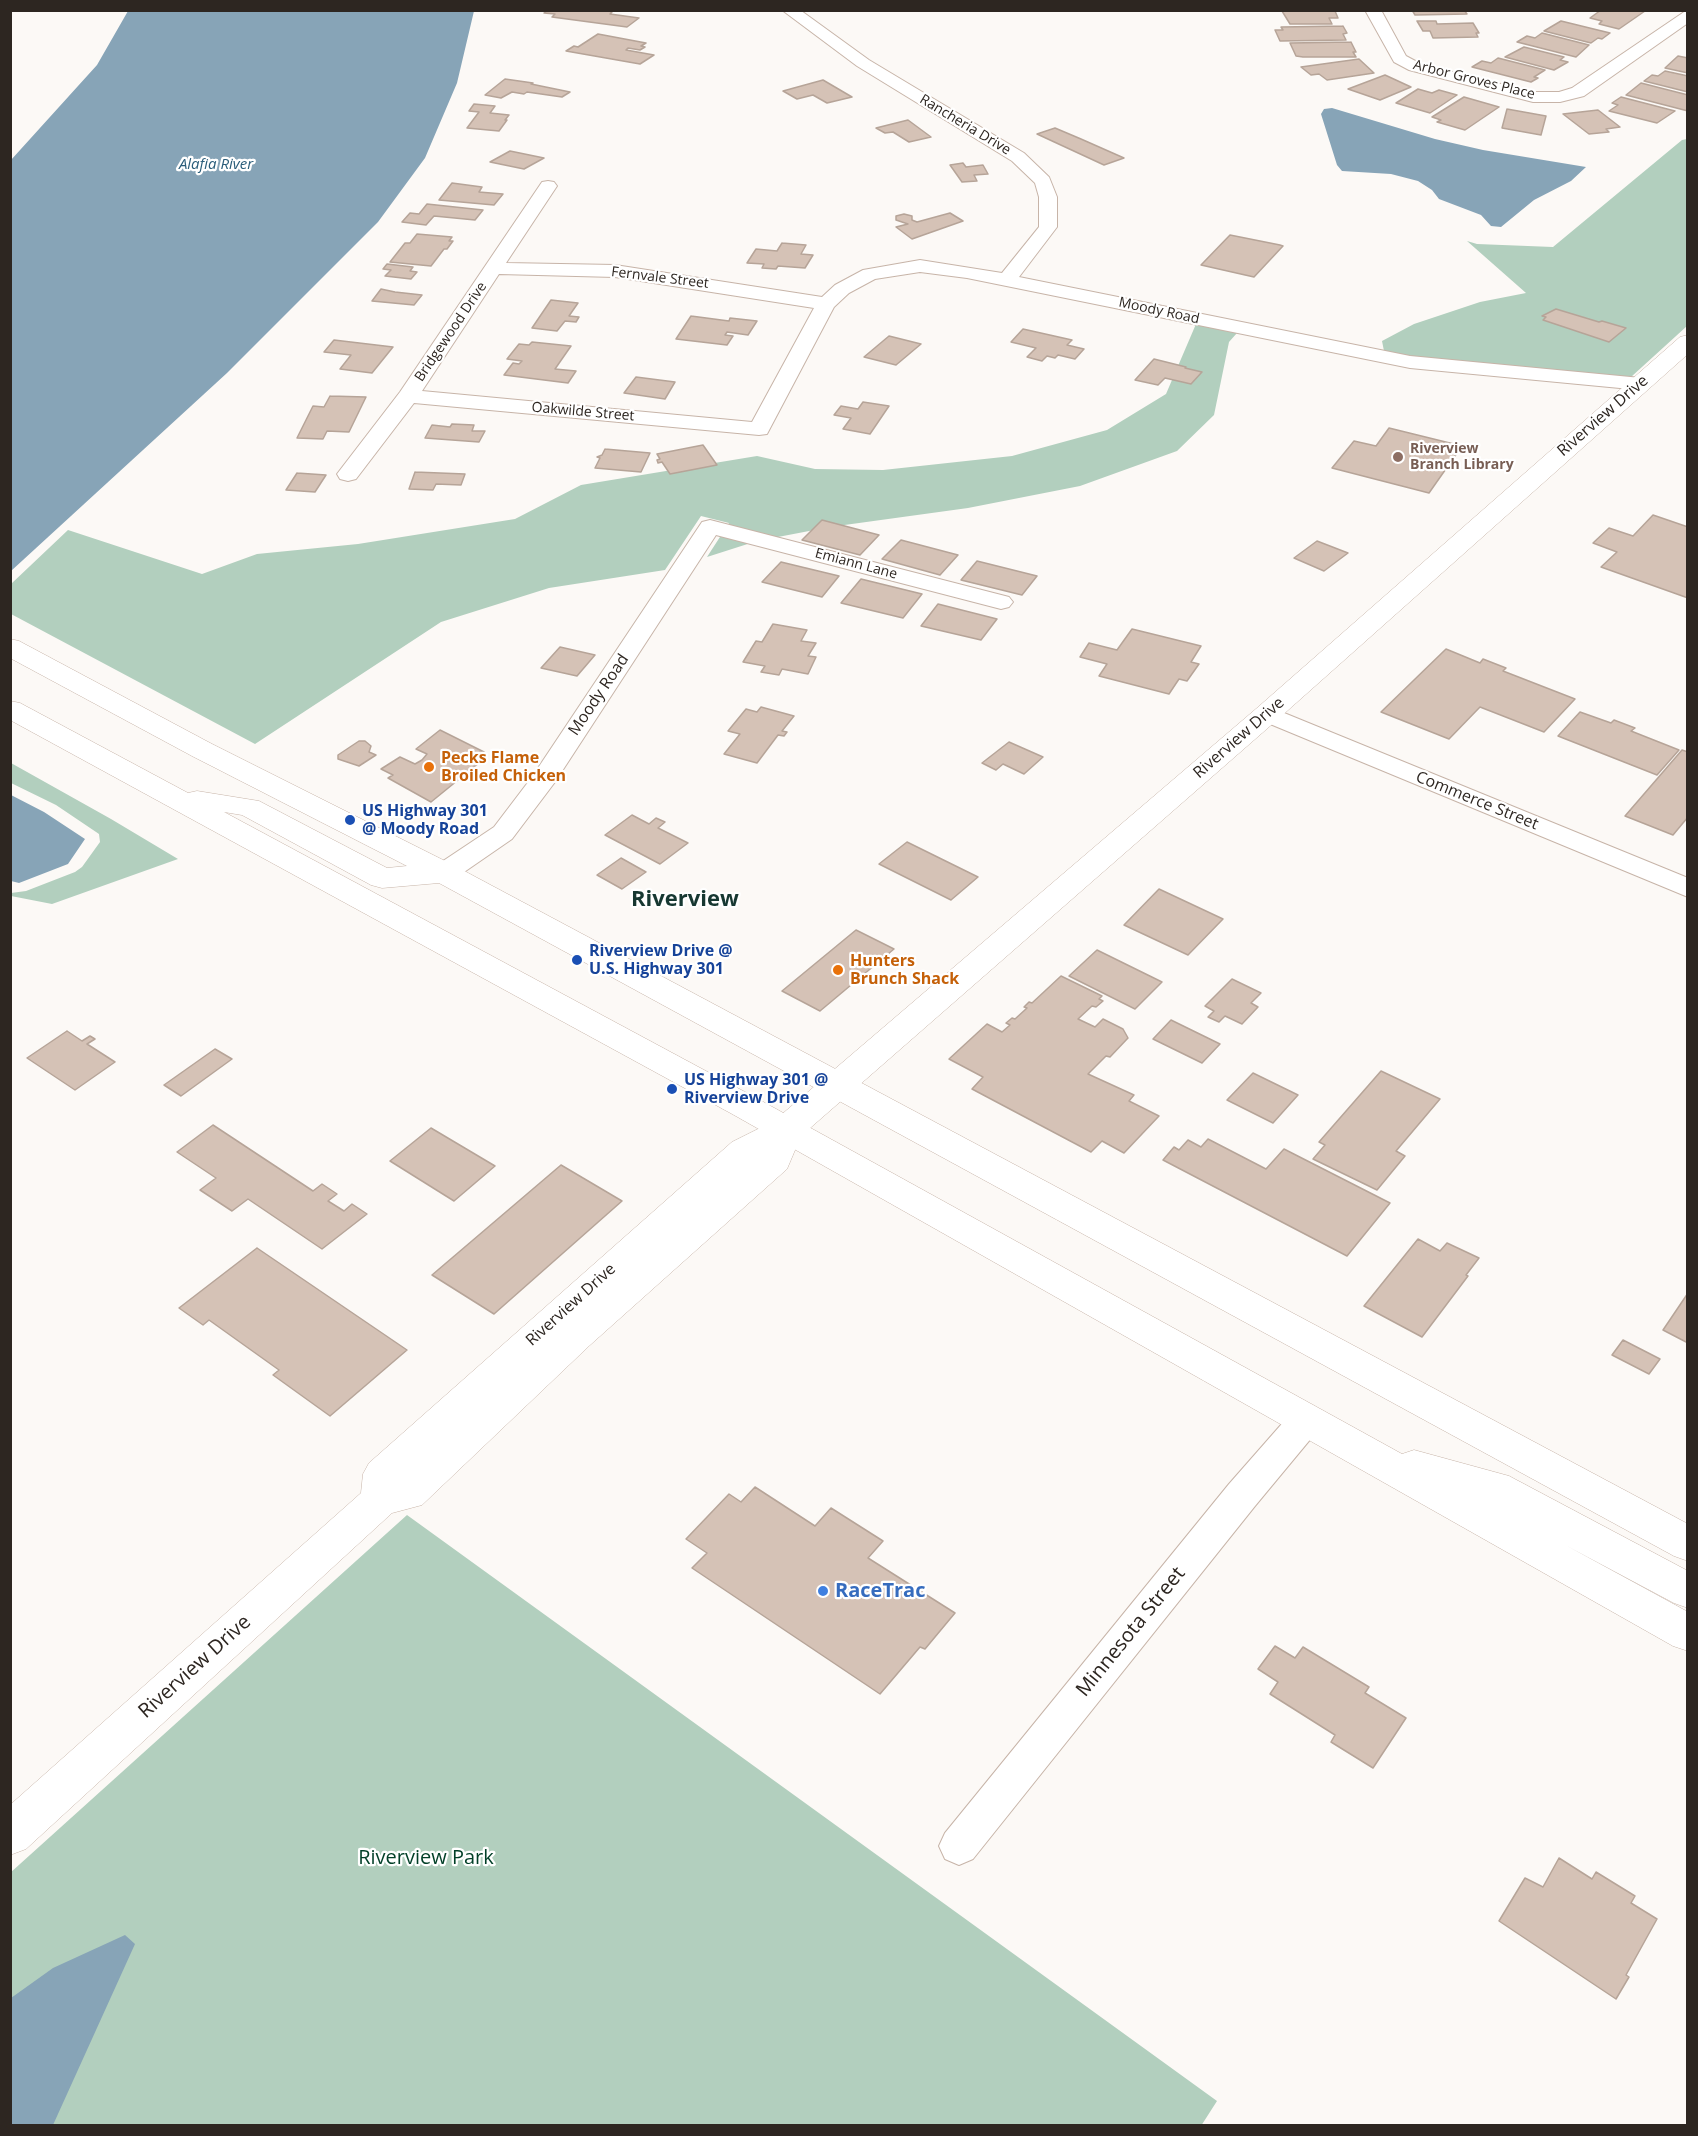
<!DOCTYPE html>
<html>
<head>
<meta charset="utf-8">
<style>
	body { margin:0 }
	#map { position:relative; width:1698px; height:2136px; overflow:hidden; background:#fcf9f6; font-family:"Open Sans",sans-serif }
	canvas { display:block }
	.frame { position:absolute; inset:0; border:12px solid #2d2621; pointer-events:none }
</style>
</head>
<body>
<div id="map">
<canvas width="1698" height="2136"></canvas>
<div class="frame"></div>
</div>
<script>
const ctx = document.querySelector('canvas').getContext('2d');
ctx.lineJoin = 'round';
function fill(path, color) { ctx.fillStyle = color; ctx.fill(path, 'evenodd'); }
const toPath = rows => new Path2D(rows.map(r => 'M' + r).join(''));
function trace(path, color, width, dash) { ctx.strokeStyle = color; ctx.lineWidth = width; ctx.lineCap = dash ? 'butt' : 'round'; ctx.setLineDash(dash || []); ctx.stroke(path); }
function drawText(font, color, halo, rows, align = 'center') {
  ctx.font = font + ' "Open Sans",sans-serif'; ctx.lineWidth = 4.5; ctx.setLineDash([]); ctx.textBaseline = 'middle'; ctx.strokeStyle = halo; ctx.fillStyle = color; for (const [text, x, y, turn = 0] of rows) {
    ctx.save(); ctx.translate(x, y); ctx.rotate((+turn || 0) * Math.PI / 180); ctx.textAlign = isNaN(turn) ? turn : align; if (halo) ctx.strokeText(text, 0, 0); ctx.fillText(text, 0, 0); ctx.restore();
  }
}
fill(toPath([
	[1687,139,1687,326,1631,377,1411,356,1384,351,1382,341,1414,324,1480,302,1526,293,1467,241,1477,244,1553,247,1682,140],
	[1196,324,1237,333,1229,342,1214,415,1177,451,1080,486,968,508,830,527,757,541,707,557,729,523,701,516,665,570,549,588,441,622,255,744,11,614,11,584,68,530,202,574,257,554,358,544,515,519,581,485,757,456,815,469,883,470,1012,456,1107,430,1166,394],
	[11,763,111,819,178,859,52,904,11,896,11,893,26,891,75,872,82,867,100,842,99,834,56,805,11,783],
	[407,1515,1217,2101,1201,2126,11,2125,10,1873]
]), '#b2cfbe');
fill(toPath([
	[128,11,474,11,457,83,425,158,378,222,227,373,11,571,11,160,97,65],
	[1332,108,1435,139,1483,150,1586,167,1571,181,1534,200,1501,227,1491,226,1481,215,1439,199,1432,190,1418,181,1391,174,1342,171,1337,165,1321,114,1324,109],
	[11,795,44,812,85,839,68,864,19,883,11,881],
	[125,1935,135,1944,53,2125,11,2125,11,1998,53,1968]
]), '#87a4b7');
const building = toPath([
	[548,10,605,10,612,12,610,14,639,18,627,27,552,17,555,14,544,13,548,10],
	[1412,10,1464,10,1467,14,1415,15,1412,10],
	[1601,10,1645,10,1645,11,1619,29,1599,24,1602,21,1590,18,1601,10],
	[1282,11,1335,11,1338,18,1329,18,1332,24,1290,24,1282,11],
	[1417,21,1436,21,1437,24,1473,23,1479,33,1476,33,1478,37,1433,38,1430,31,1423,31,1417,21],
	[1561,21,1610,33,1602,39,1598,38,1591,43,1544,31,1561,21],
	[1343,26,1347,33,1343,34,1346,40,1280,41,1275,30,1283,30,1281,27,1343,26],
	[1542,33,1589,45,1576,57,1517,42,1527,36,1535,38,1542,33],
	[598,34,646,43,641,46,645,47,640,50,628,48,626,50,654,55,640,64,566,51,574,46,578,47,598,34],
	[1351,42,1356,52,1353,52,1356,57,1303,57,1296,56,1290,43,1351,42],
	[1524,47,1564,57,1560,60,1568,62,1554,70,1505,57,1524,47],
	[1678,56,1688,58,1688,73,1665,68,1678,56],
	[1498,58,1545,70,1534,77,1538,78,1531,82,1472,67,1482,61,1491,63,1498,58],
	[1359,59,1374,73,1327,80,1319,74,1311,75,1301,67,1359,59],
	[1665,71,1688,76,1688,92,1644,81,1652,75,1658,76,1665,71],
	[1385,75,1411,87,1380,100,1348,89,1385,75],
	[505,79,533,83,531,84,570,92,562,97,527,92,524,94,512,92,501,98,485,95,505,79],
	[823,80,852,97,827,103,813,95,797,99,783,91,823,80],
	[1641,83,1688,95,1688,111,1626,95,1641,83],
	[1418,89,1432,93,1439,90,1457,95,1430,113,1396,103,1418,89],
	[1464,97,1499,107,1465,130,1437,122,1441,120,1432,117,1464,97],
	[1621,97,1675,111,1657,123,1609,111,1618,105,1612,103,1621,97],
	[474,104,495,106,490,113,509,115,505,120,507,120,499,131,467,128,479,112,469,111,474,104],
	[1507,109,1546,116,1541,135,1502,128,1507,109],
	[1598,110,1620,127,1606,129,1609,132,1589,134,1563,114,1598,110],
	[908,120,931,137,909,142,893,132,885,133,876,128,908,120],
	[1055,128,1081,139,1124,158,1104,165,1037,134,1055,128],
	[510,151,544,158,524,169,490,162,510,151],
	[963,163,966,167,983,165,988,174,974,175,977,181,962,182,950,165,963,163],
	[452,183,482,187,479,192,503,194,494,205,439,200,452,183],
	[427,204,483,210,475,220,434,216,426,225,402,222,410,213,419,214,427,204],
	[950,213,963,221,912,239,896,227,908,224,896,220,896,216,904,214,912,216,912,220,917,222,950,213],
	[417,234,452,237,449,241,453,241,447,249,444,249,431,266,390,262,405,243,410,243,417,234],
	[1230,235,1280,245,1283,246,1254,277,1201,265,1230,235],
	[782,243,806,245,801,254,813,255,805,268,778,266,776,269,762,268,764,264,747,263,756,249,777,251,782,243],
	[387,264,413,267,410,271,417,272,411,279,385,276,391,270,383,269,387,264],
	[381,289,395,292,422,295,414,305,372,301,381,289],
	[551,300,578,303,569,316,579,317,576,322,565,321,557,331,532,328,551,300],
	[1556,309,1599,322,1602,321,1626,328,1609,342,1543,320,1546,317,1542,316,1556,309],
	[691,316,729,321,730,318,757,321,748,335,727,332,725,335,733,336,727,345,676,339,691,316],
	[1023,329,1072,340,1067,345,1084,349,1075,359,1058,355,1055,358,1047,356,1042,361,1027,357,1036,348,1011,342,1023,329],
	[889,336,921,344,896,365,864,357,889,336],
	[334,340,393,347,372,373,340,369,351,355,324,352,334,340],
	[532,342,571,346,555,369,576,371,568,383,504,375,513,363,519,364,522,361,507,359,519,344,529,345,532,342],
	[1154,359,1186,367,1185,368,1202,372,1191,384,1165,378,1158,385,1135,380,1154,359],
	[636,377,675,382,665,399,624,393,636,377],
	[330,396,366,397,349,432,327,431,323,439,297,438,313,406,324,407,330,396],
	[863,402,889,406,870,434,843,429,851,418,834,415,841,406,858,409,863,402],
	[452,424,474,425,472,431,485,431,479,442,425,438,432,425,450,427,452,424],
	[1389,428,1462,446,1429,493,1332,468,1354,441,1376,446,1389,428],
	[703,445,717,465,670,474,662,462,658,463,657,460,660,459,657,454,703,445],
	[605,449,650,453,641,472,595,468,600,458,597,457,602,455,605,449],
	[415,472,465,474,461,485,436,484,433,490,409,489,415,472],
	[297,473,326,475,315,492,286,490,297,473],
	[1653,515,1688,527,1688,598,1601,567,1617,552,1593,543,1609,528,1633,536,1653,515],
	[822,520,879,535,860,555,802,540,822,520],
	[901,540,958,555,940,575,882,559,901,540],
	[1317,541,1348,553,1324,571,1294,558,1317,541],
	[977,561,1037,576,1022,595,961,580,977,561],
	[781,562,839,576,822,597,762,582,781,562],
	[861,579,922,594,903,618,841,603,861,579],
	[938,604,997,619,981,640,921,626,938,604],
	[773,624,807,630,801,641,816,643,808,656,816,657,808,674,782,669,779,675,761,672,765,666,743,662,756,641,762,642,773,624],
	[1132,629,1201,646,1191,662,1199,664,1187,681,1179,679,1169,694,1099,676,1107,664,1080,657,1089,643,1117,650,1132,629],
	[560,647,595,655,577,676,541,668,560,647],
	[1446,649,1480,663,1483,659,1506,668,1503,671,1575,699,1544,732,1480,707,1449,739,1381,712,1446,649],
	[761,707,794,716,782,731,787,732,784,736,778,735,757,763,724,754,740,734,728,731,746,709,757,712,761,707],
	[1580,712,1611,723,1614,720,1635,728,1631,731,1679,750,1657,775,1558,736,1580,712],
	[440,730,484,752,472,760,479,763,431,802,388,778,393,775,381,769,400,757,415,764,422,760,427,754,416,749,440,730],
	[359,741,365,741,371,746,369,752,376,755,359,766,338,759,338,755,359,741],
	[1009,742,1043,757,1024,774,1003,764,996,770,982,763,1009,742],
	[1682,750,1688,752,1688,817,1673,835,1625,816,1682,750],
	[632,815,649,824,656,818,665,822,658,828,688,843,660,864,605,835,632,815],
	[907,842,978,877,951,900,879,864,907,842],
	[621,858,646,872,622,889,597,875,621,858],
	[1159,889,1223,919,1188,955,1124,925,1159,889],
	[856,930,894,949,820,1011,782,991,856,930],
	[1097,950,1162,982,1135,1009,1069,976,1097,950],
	[1061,976,1102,996,1099,999,1103,1001,1096,1007,1092,1006,1078,1019,1095,1027,1103,1019,1123,1029,1128,1038,1110,1057,1106,1056,1088,1074,1134,1095,1129,1101,1159,1116,1124,1153,1102,1141,1091,1152,972,1089,983,1077,949,1059,987,1024,1002,1032,1010,1025,1006,1023,1012,1018,1015,1019,1027,1008,1024,1007,1029,1002,1032,1003,1061,976],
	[1232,979,1261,993,1251,1003,1258,1007,1242,1024,1225,1016,1219,1022,1208,1017,1214,1011,1205,1006,1232,979],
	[1171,1020,1220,1044,1202,1063,1153,1039,1171,1020],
	[67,1031,82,1041,90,1036,95,1039,87,1044,115,1062,75,1090,27,1058,67,1031],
	[215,1049,232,1059,181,1096,164,1085,215,1049],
	[1381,1071,1440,1099,1396,1151,1405,1156,1377,1190,1313,1159,1325,1145,1319,1142,1381,1071],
	[1253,1073,1298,1095,1273,1123,1227,1100,1253,1073],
	[213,1125,313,1191,322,1184,337,1194,328,1201,344,1211,352,1204,367,1214,322,1249,248,1199,232,1211,200,1190,216,1178,177,1152,213,1125],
	[431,1128,495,1166,454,1201,390,1161,431,1128],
	[1208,1139,1266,1169,1284,1149,1390,1203,1347,1256,1163,1160,1174,1147,1179,1150,1188,1140,1201,1147,1208,1139],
	[561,1165,622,1201,494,1314,432,1275,561,1165],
	[1418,1239,1440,1251,1447,1243,1479,1258,1466,1275,1468,1276,1422,1337,1364,1306,1418,1239],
	[257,1248,407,1350,330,1416,273,1375,279,1370,209,1320,203,1325,179,1308,257,1248],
	[1688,1293,1688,1343,1663,1330,1688,1293],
	[1623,1340,1660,1359,1649,1374,1612,1355,1623,1340],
	[755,1487,815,1526,831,1508,883,1541,868,1558,955,1613,925,1649,920,1647,880,1694,692,1568,707,1553,686,1539,729,1494,741,1502,755,1487],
	[1275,1646,1295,1658,1303,1647,1369,1687,1365,1693,1406,1718,1373,1768,1331,1742,1335,1735,1270,1694,1278,1682,1258,1669,1275,1646],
	[1559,1858,1592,1879,1596,1872,1635,1896,1631,1903,1657,1919,1626,1975,1629,1977,1616,1999,1499,1921,1525,1878,1543,1887,1559,1858]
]);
fill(building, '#d5c2b6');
trace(building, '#b6a498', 1.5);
const minor = toPath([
	[782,10,800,10,869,60,1024,153,1049,177,1057,197,1057,227,1019,277,1410,356,1641,378,1648,380,1651,384,1648,388,1641,390,1410,368,967,278,920,272,875,279,849,293,834,307,767,434,759,435,414,403,356,479,348,481,340,479,337,474,400,392,542,182,548,181,554,182,557,186,506,263,615,265,822,297,835,285,863,270,920,260,1002,273,1039,227,1039,197,1035,183,1012,161,857,66,782,10],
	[499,274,615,277,814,308,752,422,422,391,499,274],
	[1365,10,1381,10,1406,56,1421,64,1533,92,1559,92,1572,88,1687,10,1688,23,1584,96,1560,102,1533,102,1409,70,1394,62,1365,10],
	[710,520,1009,597,1013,602,1009,607,1001,609,716,535,555,782,512,839,454,879,444,882,434,879,430,873,434,867,494,827,532,777,702,522,710,520],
	[1267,706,1688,878,1688,897,1258,719,1254,714,1258,709,1267,706],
	[1306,1406,1318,1410,1323,1420,1318,1430,1255,1506,973,1859,959,1865,945,1859,939,1846,945,1833,1229,1484,1294,1410,1306,1406]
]);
const tertiary = toPath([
	[1688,335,1688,354,1277,720,801,1136,787,1169,589,1346,422,1505,392,1513,26,1849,10,1855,10,1805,361,1493,363,1474,369,1463,732,1142,774,1121,1257,708,1680,337,1688,335]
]);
const primary = toPath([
	[10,639,19,641,212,744,455,866,1688,1524,1688,1561,1674,1556,439,883,382,888,371,885,242,815,224,812,758,1099,1402,1454,1414,1450,1509,1476,1688,1571,1688,1608,1674,1603,1567,1546,1688,1612,1688,1651,1673,1646,734,1115,10,720,10,701,20,703,188,793,197,791,259,801,387,868,407,866,192,756,10,658,10,639]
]);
trace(minor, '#c7b4a8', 2);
trace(tertiary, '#c7b4a8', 1);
trace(primary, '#c7b4a8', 1);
fill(minor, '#fff');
fill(tertiary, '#fff');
fill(primary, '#fff');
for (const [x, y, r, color] of [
	[1398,457,6,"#8d6e63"],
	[429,767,6,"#e8710a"],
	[350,820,6,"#1a4fb4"],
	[577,960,6,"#1a4fb4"],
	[838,970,6,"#e8710a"],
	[672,1089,6,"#1a4fb4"],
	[823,1591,6,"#3f7fe0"]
]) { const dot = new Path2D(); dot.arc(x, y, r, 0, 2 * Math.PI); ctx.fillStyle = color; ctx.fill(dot); trace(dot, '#fff', 2); }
drawText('14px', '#2d2621', '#fff', [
	["Arbor Groves Place",1474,80,14],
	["Rancheria Drive",965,125,31],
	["Fernvale Street",660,278,7],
	["Moody Road",1159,311,12],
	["Bridgewood Drive",451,332,-56],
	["Oakwilde Street",583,412,5],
	["Emiann Lane",856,564,15]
]);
drawText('bold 14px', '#785e54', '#fff', [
	["Riverview",1410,449],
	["Branch Library",1410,465]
], 'left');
drawText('italic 15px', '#2a5d7a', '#fff', [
	["Alafia River",216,165]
]);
drawText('16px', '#2d2621', '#fff', [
	["Riverview Drive",1603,416,-41],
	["Moody Road",599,695,-56],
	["Riverview Drive",1239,738,-41],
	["Commerce Street",1477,801,22],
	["Riverview Drive",571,1305,-42]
]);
drawText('bold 16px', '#c56008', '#fff', [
	["Pecks Flame",441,758],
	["Broiled Chicken",441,776],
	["Hunters",850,961],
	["Brunch Shack",850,979]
], 'left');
drawText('bold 16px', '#164399', '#fff', [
	["US Highway 301",362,811],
	["@ Moody Road",362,829],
	["Riverview Drive @",589,951],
	["U.S. Highway 301",589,969],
	["US Highway 301 @",684,1080],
	["Riverview Drive",684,1098]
], 'left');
drawText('bold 20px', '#366cbe', '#fff', [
	["RaceTrac",835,1591]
], 'left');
drawText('20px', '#2d2621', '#fff', [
	["Minnesota Street",1131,1632,-51],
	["Riverview Drive",195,1667,-42]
]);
drawText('20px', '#013f27', '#fff', [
	["Riverview Park",426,1858]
]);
drawText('bold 22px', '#173832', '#fff', [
	["Riverview",685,900]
]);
</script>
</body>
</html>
